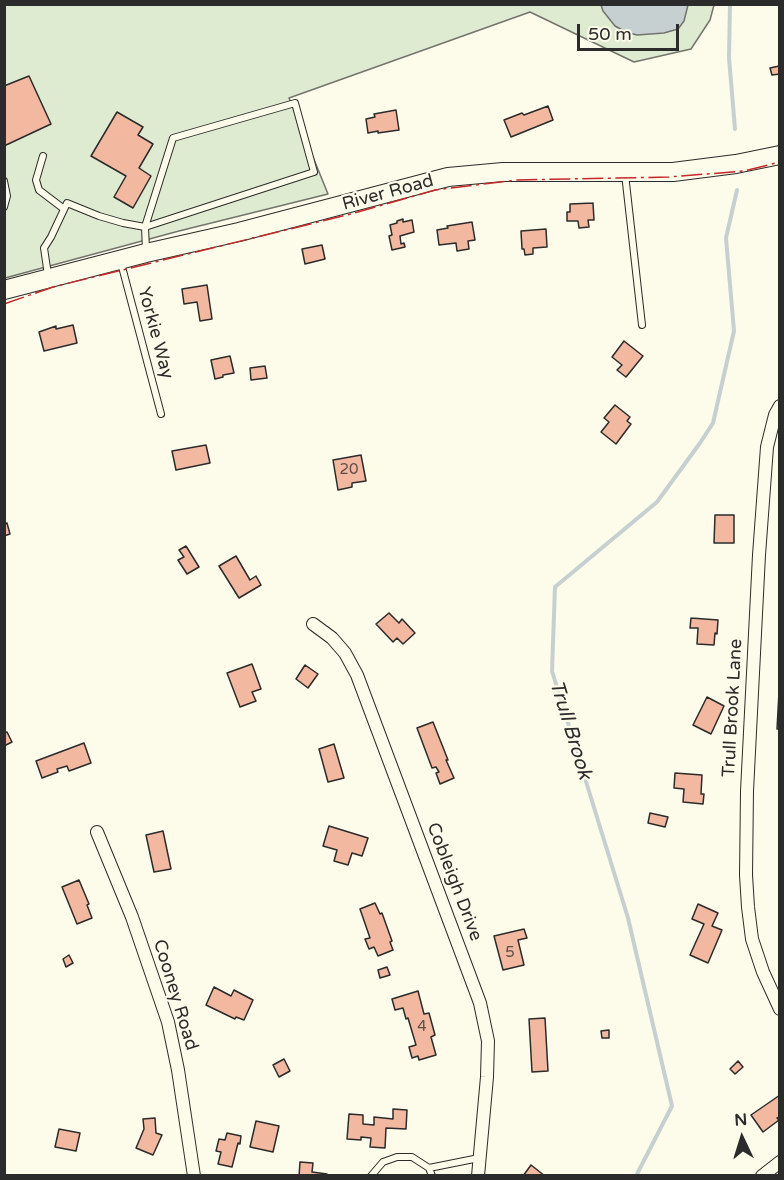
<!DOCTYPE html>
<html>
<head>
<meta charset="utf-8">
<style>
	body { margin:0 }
	#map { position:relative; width:784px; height:1180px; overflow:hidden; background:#fdfbea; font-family:"Varela Round",sans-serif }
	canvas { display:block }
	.frame { position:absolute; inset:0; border:6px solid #2b2b2b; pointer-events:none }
	.north { position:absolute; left:712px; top:1108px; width:60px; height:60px; -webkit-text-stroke:4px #fdfbea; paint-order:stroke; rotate:356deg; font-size:16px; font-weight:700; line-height:24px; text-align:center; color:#2b2b2b }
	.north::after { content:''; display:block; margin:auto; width:21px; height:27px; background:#2b2b2b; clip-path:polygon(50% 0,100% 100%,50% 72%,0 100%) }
	.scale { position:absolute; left:577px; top:24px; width:102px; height:27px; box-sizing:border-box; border:3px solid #2b2b2b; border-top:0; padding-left:8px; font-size:18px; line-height:21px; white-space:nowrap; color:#2b2b2b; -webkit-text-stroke:4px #fdfbea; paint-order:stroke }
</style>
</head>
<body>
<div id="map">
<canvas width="784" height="1180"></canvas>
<div class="frame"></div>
<div class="north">N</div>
<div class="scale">50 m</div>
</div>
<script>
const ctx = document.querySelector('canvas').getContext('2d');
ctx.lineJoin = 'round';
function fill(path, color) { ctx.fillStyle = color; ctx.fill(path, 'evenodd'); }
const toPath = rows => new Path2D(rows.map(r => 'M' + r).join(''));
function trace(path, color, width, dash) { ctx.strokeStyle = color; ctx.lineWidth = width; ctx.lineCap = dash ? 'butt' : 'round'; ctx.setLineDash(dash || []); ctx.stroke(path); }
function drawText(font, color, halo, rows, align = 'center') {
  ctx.font = font + ' "Varela Round",sans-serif'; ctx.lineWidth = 4.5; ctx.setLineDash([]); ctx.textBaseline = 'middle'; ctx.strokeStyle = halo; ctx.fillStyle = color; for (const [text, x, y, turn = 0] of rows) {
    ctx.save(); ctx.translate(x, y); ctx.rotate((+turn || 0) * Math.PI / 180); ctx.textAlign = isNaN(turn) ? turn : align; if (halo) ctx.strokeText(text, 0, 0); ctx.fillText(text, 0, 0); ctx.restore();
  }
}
const green = toPath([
	[5,5,714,5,710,20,691,49,634,62,530,12,289,98,328,194,179,231,5,278,5,5]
]);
fill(green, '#deebd1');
trace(green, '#74746e', 1.5);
const water = toPath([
	[601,5,601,4,688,5,684,21,678,29,664,33,637,35,626,32,615,26,603,11,601,5]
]);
fill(water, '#c7d0d0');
trace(water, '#74746e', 1.5);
trace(toPath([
	[730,4,729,58,735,129],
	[636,1176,672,1106,628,918,552,671,555,587,657,502,700,443,713,423,734,331,726,238,737,190]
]), '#c7d0d0', 4);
const building = toPath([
	[779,66,780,74,772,75,770,68,779,66],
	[29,76,51,124,4,146,4,86,29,76],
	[548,106,553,120,511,137,504,120,522,113,524,115,548,106],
	[396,110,399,130,378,133,378,131,368,133,366,119,375,117,374,114,396,110],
	[117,112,143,127,138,135,153,144,139,168,151,176,133,208,114,197,126,176,91,156,117,112],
	[593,203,594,220,588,220,589,227,579,228,578,221,567,221,567,212,570,212,570,204,593,203],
	[403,219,403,222,412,220,414,232,400,236,401,244,404,243,405,247,392,250,389,236,392,235,390,225,397,223,397,221,403,219],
	[472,222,475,240,468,241,469,249,457,251,456,243,439,245,437,230,448,228,447,226,472,222],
	[546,229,547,247,533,248,533,254,525,255,524,249,522,249,521,231,546,229],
	[322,245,325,259,305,264,302,249,322,245],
	[207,285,212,319,200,321,197,302,184,304,182,289,207,285],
	[73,325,77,343,44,351,39,332,56,326,56,329,73,325],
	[624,341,643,356,626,377,617,370,622,365,612,357,624,341],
	[230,356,234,373,223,375,223,377,215,379,211,360,230,356],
	[265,366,267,378,251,380,250,368,265,366],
	[615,405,630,417,627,421,631,424,616,444,601,432,609,422,604,418,615,405],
	[206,445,210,463,176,470,172,451,206,445],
	[361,455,366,481,352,483,352,487,338,490,333,460,361,455],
	[715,515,734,515,734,543,714,543,715,515],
	[7,523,10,534,4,536,4,524,7,523],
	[186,546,199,567,187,574,178,560,184,557,179,550,186,546],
	[236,556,250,580,256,576,261,585,239,598,219,566,236,556],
	[389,613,399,623,402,619,415,633,403,644,397,638,393,642,376,624,389,613],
	[691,618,718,620,717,634,715,633,714,645,697,644,698,628,690,628,691,618],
	[252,664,261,689,252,692,256,701,240,707,227,673,252,664],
	[305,665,318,674,308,688,296,679,305,665],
	[779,692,780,692,780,729,777,729,779,692],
	[707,697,724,706,711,734,693,725,707,697],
	[433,722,448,760,446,760,454,778,440,784,436,773,439,772,436,767,432,768,417,728,433,722],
	[7,732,12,742,4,746,4,733,7,732],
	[84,743,91,763,69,771,67,766,57,769,58,772,42,778,36,761,84,743],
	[334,744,344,778,328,782,319,749,334,744],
	[675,773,702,775,701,794,704,794,703,804,683,802,684,789,674,788,675,773],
	[650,813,668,817,665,827,648,823,650,813],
	[329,826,368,838,362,856,352,853,348,865,334,861,337,850,323,846,329,826],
	[163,831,171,869,154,872,146,835,163,831],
	[79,880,89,904,87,905,92,918,77,924,62,887,79,880],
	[375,903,380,914,382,913,392,941,390,942,393,950,378,956,374,947,369,949,365,939,370,938,360,909,375,903],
	[698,904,718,913,712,926,722,930,708,963,690,955,704,924,692,919,698,904],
	[524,929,527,938,518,940,524,965,503,970,494,936,524,929],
	[69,955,73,963,66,967,63,959,69,955],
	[387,967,390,975,380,978,378,970,387,967],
	[214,987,231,996,234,990,253,1000,244,1020,236,1017,235,1019,206,1005,214,987],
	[418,991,424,1014,429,1013,435,1035,431,1037,436,1055,419,1060,418,1056,412,1058,409,1047,416,1045,408,1018,406,1019,403,1008,395,1010,392,999,418,991],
	[545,1018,548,1071,532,1072,529,1019,545,1018],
	[609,1030,609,1038,602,1038,601,1031,609,1030],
	[284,1059,290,1071,279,1077,273,1065,284,1059],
	[738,1061,743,1067,735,1074,730,1069,738,1061],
	[780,1095,780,1117,777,1118,779,1120,763,1132,751,1115,780,1095],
	[393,1109,407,1110,406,1129,386,1128,385,1148,370,1147,371,1138,361,1137,361,1140,347,1139,349,1114,363,1115,363,1124,374,1125,374,1117,393,1119,393,1109],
	[155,1118,156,1133,162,1135,153,1155,136,1148,144,1129,143,1119,155,1118],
	[256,1121,279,1126,273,1152,250,1147,256,1121],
	[59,1129,80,1133,76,1151,55,1147,59,1129],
	[227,1133,241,1136,240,1144,238,1143,232,1167,218,1164,221,1152,216,1151,219,1139,225,1140,227,1133],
	[300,1162,313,1163,312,1172,327,1174,327,1176,299,1176,300,1162],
	[531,1165,545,1176,523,1176,531,1165]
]);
fill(building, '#f2b8a0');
trace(building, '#2b2b2b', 1.5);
const lane = toPath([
	[43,156,36,180,39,190,64,209],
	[625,174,642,325],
	[4,181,7,196,4,207],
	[121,263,161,414],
	[48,275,44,248,51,237,67,203,99,216,123,223,145,227,314,172,295,103,173,138,145,227,146,250],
	[429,1168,479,1158],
	[371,1176,383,1162,397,1157,412,1157,429,1168,432,1176]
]);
const street = toPath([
	[780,406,775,415,767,447,759,555,747,791,746,875,748,907,752,939,763,972,780,1009],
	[313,624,332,638,345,653,357,675,480,1003,488,1041,487,1077,478,1176],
	[97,832,132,917,168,1022,178,1070,194,1176],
	[762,1176,780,1162]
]);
const secondary = toPath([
	[4,290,146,253,239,232,448,177,503,172,673,172,736,164,780,155]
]);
trace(lane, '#2b2b2b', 8);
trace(street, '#2b2b2b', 14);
trace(secondary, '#2b2b2b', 20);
trace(lane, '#fdfbea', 6);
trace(street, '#fdfbea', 12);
trace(secondary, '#fdfbea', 18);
trace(toPath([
	[4,304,53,287,351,214,435,190,517,180,669,177,744,171,780,162]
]), '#c62828', 1.5, [21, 4.5, 3, 4.5]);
drawText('15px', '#5d4e48', null, [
	["20",349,470],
	["5",510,953],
	["4",422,1027]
]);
drawText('18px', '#2b2b2b', '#fdfbea', [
	["River Road",388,193,-15],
	["Yorkie Way",155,333,75],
	["Trull Brook Lane",733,708,-87],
	["Cobleigh Drive",454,882,69],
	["Cooney Road",175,995,73]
]);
drawText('italic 20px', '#2b2b2b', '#fdfbea', [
	["Trull Brook",570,730,73]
]);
</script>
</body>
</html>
